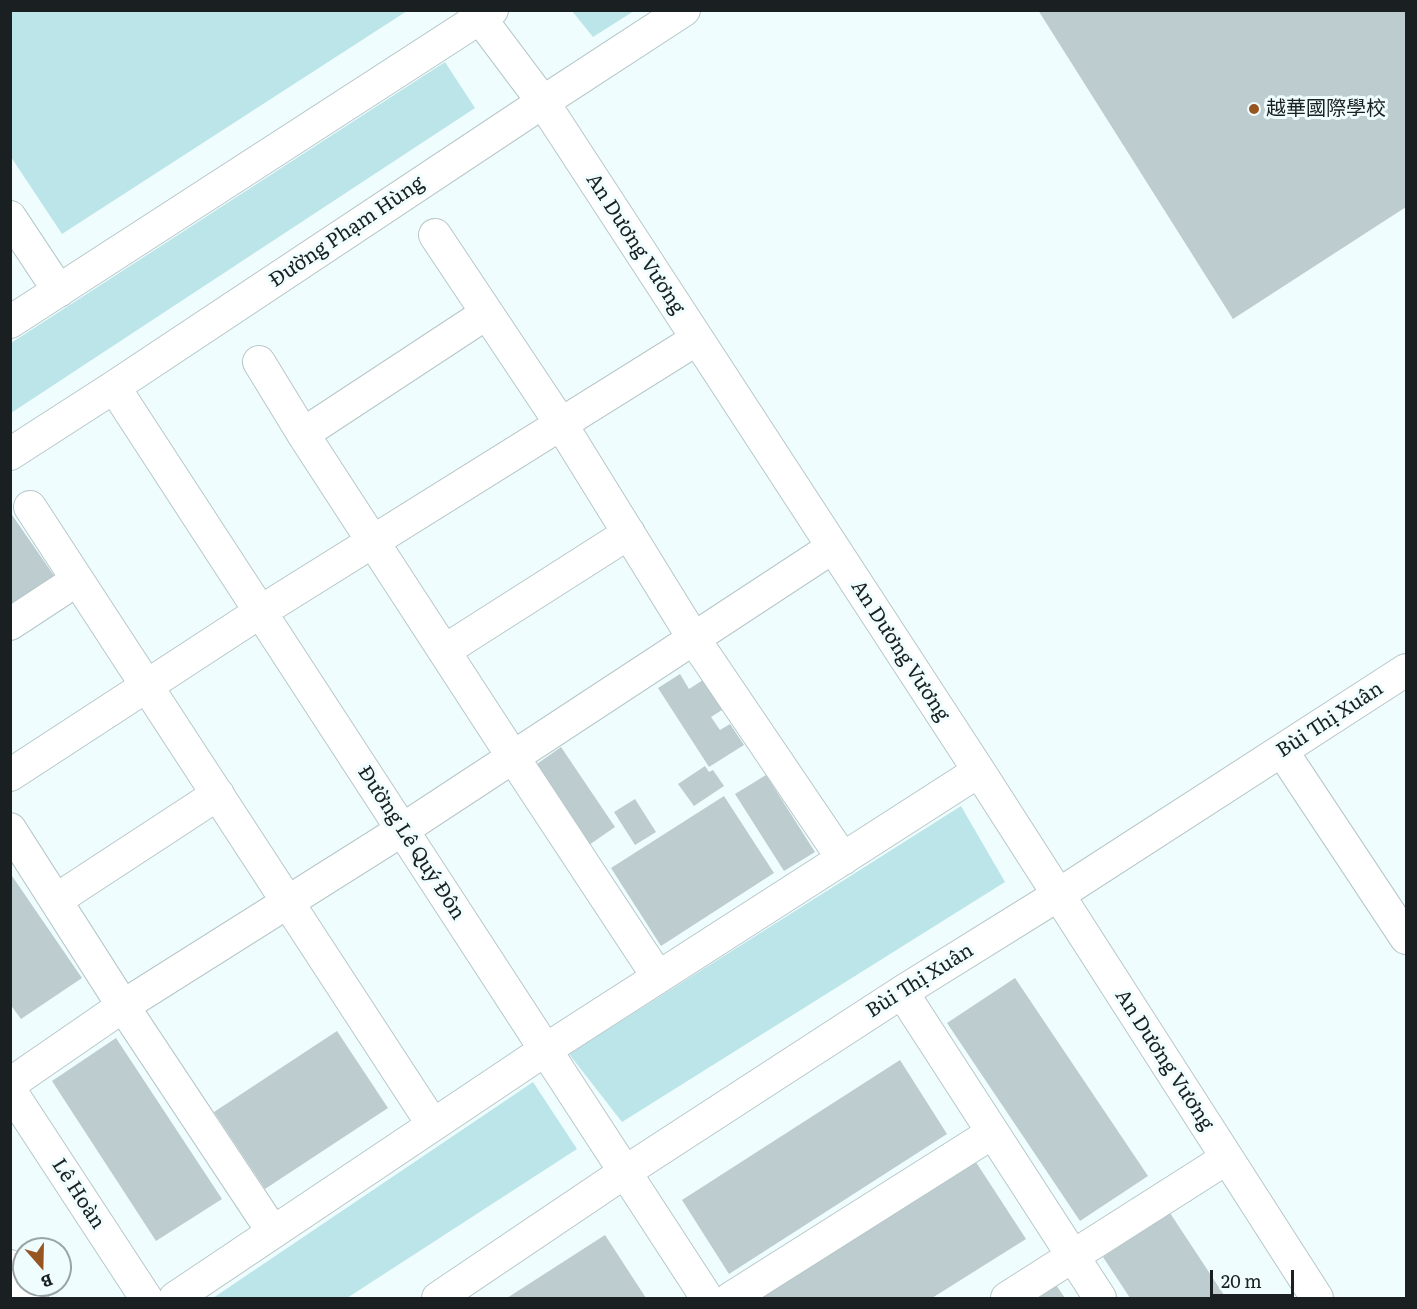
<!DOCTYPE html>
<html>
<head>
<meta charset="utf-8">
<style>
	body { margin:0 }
	#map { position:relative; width:1417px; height:1309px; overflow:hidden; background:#f0fdfe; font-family:Literata,serif }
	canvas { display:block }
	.frame { position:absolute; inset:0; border:12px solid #1a2021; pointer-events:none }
	.north { position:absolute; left:12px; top:1237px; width:60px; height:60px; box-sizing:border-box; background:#f0fdfe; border:2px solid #9aa5a6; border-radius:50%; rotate:160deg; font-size:16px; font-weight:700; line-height:24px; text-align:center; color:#1a2021 }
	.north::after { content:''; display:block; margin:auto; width:21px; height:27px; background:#975522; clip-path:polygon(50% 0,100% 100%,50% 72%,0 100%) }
	.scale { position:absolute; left:1210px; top:1270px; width:84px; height:27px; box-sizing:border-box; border:3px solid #1a2021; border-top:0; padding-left:8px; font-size:18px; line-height:21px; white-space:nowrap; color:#1a2021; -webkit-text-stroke:4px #f0fdfe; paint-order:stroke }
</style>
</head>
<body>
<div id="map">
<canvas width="1417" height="1309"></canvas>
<div class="frame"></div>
<div class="north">B</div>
<div class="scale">20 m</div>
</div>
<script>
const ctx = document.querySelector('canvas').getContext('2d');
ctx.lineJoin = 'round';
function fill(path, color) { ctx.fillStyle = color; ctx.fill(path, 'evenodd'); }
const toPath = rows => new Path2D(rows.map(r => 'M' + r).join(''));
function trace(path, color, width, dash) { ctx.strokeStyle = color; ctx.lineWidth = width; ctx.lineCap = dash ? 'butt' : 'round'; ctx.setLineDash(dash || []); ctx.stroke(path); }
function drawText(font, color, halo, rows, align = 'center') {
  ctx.font = font + ' Literata,"Noto Sans SC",serif'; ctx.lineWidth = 6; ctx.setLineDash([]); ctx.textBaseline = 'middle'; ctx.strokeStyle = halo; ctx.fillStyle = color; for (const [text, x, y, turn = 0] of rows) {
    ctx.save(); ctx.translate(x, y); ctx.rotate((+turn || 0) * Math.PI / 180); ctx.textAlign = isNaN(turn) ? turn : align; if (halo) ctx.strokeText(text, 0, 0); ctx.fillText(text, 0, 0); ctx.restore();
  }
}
fill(toPath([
	[10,11,11,10,407,11,62,234,11,157],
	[572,11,634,11,593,37],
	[445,62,475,108,11,413,11,343],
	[961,806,1005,882,622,1122,569,1054],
	[533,1082,577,1149,347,1298,213,1298]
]), '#bce5ea');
fill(toPath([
	[1038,10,1406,10,1406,207,1233,319],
	[10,512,55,577,10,607],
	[680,674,689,689,703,680,722,710,711,717,720,730,730,724,744,745,709,767,658,688],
	[561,747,615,827,589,845,534,766],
	[705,766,709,772,713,770,724,786,694,806,678,784],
	[766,775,815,852,784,871,735,794],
	[724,796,774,873,661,946,611,868],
	[635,799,656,832,635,845,614,812],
	[10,873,82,978,21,1019,10,1004],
	[1015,978,1148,1176,1080,1221,947,1023],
	[337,1031,388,1108,265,1189,214,1112],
	[116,1038,222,1199,156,1241,52,1081],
	[900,1060,947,1134,729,1274,682,1200],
	[972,1156,1026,1239,932,1298,750,1298],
	[1170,1213,1226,1298,1130,1298,1103,1257],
	[605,1235,646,1298,507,1298],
	[1056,1285,1065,1298,1035,1298]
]), '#bdcccf');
const minor = toPath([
	[474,10,543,102,979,771,1317,1298],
	[10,217,59,291],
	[435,235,561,424,694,639,843,859],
	[10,322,492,10],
	[259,362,303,434,513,757,658,977],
	[114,387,707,1298],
	[303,434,487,313],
	[10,454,114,387,543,102,684,10],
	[30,507,433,1125],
	[10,624,77,580],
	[444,651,629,533],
	[1282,751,1406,938],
	[10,775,260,612,697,339],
	[10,829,123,1006,273,1232],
	[56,900,218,794],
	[902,992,1100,1298],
	[10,1084,123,1006,402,830,833,547],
	[10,1090,146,1298],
	[10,1266,32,1298],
	[175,1298,545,1050,979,771],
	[438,1298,625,1172,902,992,1058,895,1406,670],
	[731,1298,992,1133],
	[1007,1298,1227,1158]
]);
trace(minor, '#b7c7c9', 34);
trace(minor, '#fff', 32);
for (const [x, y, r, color] of [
	[1254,109,6,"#975522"]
]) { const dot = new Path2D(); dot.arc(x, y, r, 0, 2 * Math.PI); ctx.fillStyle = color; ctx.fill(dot); trace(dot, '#f0fdfe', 2); }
drawText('20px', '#1a2021', '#f0fdfe', [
	["越華國際學校",1266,109]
], 'left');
drawText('20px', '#1a2021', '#f0fdfe', [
	["Đường Phạm Hùng",347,232,-34],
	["An Dương Vương",635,244,57],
	["An Dương Vương",900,651,57],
	["Bùi Thị Xuân",1330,720,-33],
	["Đường Lê Quý Đôn",411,843,57],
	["Bùi Thị Xuân",920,981,-32],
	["An Dương Vương",1164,1060,57],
	["Lê Hoàn",78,1194,57]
]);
</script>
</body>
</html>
